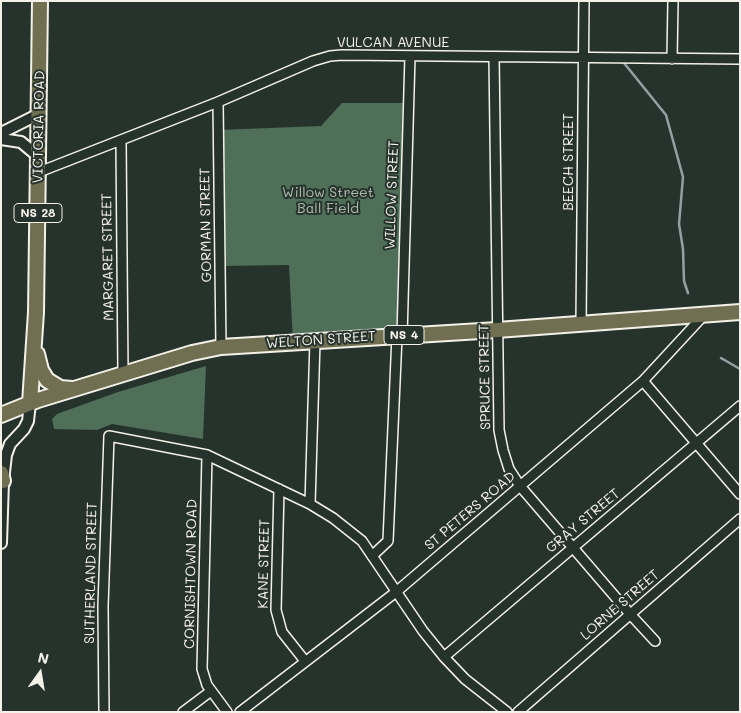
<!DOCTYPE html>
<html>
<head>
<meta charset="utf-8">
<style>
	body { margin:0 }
	#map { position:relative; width:741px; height:713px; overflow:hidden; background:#26332d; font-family:Mali,sans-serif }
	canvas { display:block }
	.frame { position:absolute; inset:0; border:2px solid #f4f1e8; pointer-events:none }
	.north { position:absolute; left:15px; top:648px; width:50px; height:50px; -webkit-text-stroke:4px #26332d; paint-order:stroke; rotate:13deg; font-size:14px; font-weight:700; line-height:20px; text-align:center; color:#f4f1e8 }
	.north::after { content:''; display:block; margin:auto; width:18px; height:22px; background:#f4f1e8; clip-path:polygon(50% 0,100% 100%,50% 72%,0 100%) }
</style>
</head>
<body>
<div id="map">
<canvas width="741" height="713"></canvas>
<div class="frame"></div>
<div class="north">N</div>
</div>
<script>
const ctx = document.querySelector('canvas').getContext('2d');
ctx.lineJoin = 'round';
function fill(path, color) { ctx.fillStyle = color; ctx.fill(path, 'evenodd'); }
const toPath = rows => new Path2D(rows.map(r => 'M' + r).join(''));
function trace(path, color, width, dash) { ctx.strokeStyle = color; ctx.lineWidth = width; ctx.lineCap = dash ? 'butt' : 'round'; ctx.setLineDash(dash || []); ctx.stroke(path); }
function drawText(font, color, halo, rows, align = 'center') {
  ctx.font = font + ' Mali,sans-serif'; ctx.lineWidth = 4; ctx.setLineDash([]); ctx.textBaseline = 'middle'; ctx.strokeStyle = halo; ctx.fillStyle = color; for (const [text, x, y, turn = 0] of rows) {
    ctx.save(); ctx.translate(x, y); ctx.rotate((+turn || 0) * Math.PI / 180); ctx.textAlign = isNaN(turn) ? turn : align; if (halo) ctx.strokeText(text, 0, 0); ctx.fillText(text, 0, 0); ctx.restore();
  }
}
fill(toPath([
	[342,103,407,103,396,337,293,342,289,265,220,266,218,130,321,126],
	[206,366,203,439,112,424,97,430,54,429,52,419,57,414,118,392]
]), '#4f6f59');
trace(toPath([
	[624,63,666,115,683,177,679,224,683,249,684,281,688,293],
	[721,358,740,369]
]), '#92a2a4', 2.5);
const minor = toPath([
	[494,57,499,430,503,450,509,469,520,486,630,614,655,641],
	[672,59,673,1],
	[218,102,221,347],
	[121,140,123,374],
	[39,172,218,102,313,61,330,56,342,55,740,59],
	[581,323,584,1],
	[402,336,410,56],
	[643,381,740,494],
	[207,455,202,669,207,685,227,712],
	[279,489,276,610,282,632,305,661],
	[310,504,315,341],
	[372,556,388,541,397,336],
	[444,657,740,406],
	[104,712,103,606,109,436,207,455,310,504,333,518,362,541,423,631,444,657,465,679,507,712],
	[183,712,211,691],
	[240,712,396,592,643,381,704,315],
	[518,712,740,519]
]);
const tertiary = toPath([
	[1,133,39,114],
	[1,139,21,142,39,157],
	[1,543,3,481,6,455,10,444,24,429,28,421,30,403]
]);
const primary = toPath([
	[37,354,41,370,47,380,60,388,72,389],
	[30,403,36,312,40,1],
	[1,415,38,400,192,353,221,347,497,330,740,312],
	[1,473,3,481]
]);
trace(minor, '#f4f1e8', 12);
trace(tertiary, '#f4f1e8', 14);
trace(primary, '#f4f1e8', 18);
trace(minor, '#26332d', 9);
trace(tertiary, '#26332d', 10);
trace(primary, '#706f52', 14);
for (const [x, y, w] of [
	[38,213,48],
	[404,335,40]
]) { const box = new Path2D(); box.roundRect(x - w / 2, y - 9.5, w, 19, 4); ctx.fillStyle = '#26332d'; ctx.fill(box); trace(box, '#f4f1e8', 1); }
drawText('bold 12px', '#f4f1e8', null, [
	["NS 28",38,213],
	["NS 4",404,335]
]);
drawText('14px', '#f4f1e8', '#26332d', [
	["VULCAN AVENUE",393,43],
	["VICTORIA ROAD",39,127,-89],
	["BEECH STREET",569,162,-90],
	["WILLOW STREET",392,195,-88],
	["GORMAN STREET",206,225,-91],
	["MARGARET STREET",108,257,-91],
	["WELTON STREET",321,340,-4],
	["SPRUCE STREET",485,377,-91],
	["ST PETERS ROAD",470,511,-40],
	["GRAY STREET",583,521,-40],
	["KANE STREET",264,564,-89],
	["SUTHERLAND STREET",91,573,-89],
	["CORNISHTOWN ROAD",191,574,-89],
	["LORNE STREET",620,605,-41]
]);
drawText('14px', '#b2bdaf', '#26332d', [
	["Willow Street",328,193],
	["Ball Field",328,209]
]);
</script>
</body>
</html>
